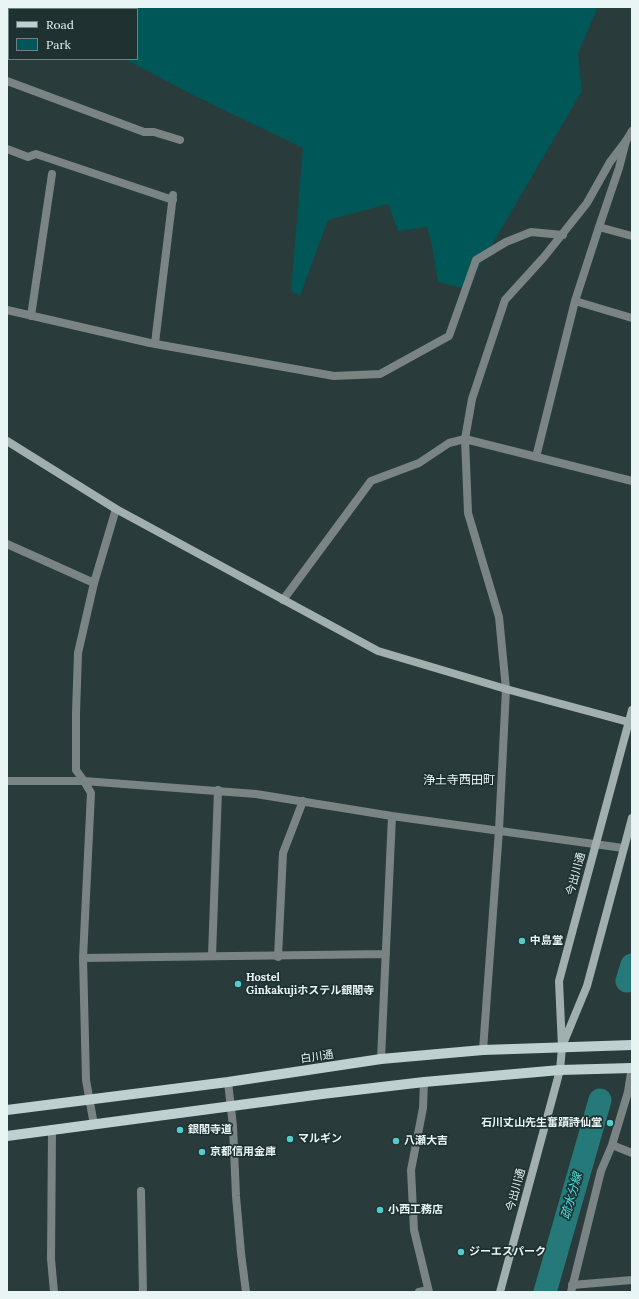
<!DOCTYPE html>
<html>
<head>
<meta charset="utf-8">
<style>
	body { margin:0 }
	#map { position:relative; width:639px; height:1299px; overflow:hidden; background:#293c3b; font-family:Lora,serif }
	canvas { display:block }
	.frame { position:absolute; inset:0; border:8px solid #e9f4f4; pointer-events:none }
	.legend { position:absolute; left:8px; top:8px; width:130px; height:52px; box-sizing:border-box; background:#1f3131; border:1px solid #707f7f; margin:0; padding:5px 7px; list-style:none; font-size:12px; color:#e9f4f4 }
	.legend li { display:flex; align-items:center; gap:8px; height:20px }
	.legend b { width:20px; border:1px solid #707f7f }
</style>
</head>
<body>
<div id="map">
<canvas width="639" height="1299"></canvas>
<div class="frame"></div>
<ul class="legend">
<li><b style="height:5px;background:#bed1d0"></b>Road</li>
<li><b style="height:11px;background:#005757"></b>Park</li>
</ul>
</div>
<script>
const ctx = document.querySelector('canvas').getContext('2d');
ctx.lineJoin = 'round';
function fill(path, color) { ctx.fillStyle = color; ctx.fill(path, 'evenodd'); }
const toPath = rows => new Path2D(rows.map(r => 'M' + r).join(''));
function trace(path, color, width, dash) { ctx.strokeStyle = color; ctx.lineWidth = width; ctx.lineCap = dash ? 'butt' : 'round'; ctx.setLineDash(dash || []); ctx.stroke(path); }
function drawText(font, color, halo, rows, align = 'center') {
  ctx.font = font + ' Lora,"Noto Sans JP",serif'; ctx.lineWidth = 3.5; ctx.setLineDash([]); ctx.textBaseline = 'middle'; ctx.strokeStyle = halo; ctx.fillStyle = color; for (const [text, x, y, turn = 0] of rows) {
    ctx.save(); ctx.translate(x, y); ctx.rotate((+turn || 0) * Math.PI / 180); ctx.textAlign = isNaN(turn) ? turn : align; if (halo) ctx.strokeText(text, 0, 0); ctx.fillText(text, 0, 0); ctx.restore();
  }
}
fill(toPath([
	[26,7,598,7,578,53,582,91,466,289,438,282,432,245,427,227,398,231,388,204,328,220,300,296,291,291,303,148,193,95,125,59,137,59,137,9,30,9]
]), '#005757');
trace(toPath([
	[627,981,632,965],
	[545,1292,600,1100]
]), '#267979', 23);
trace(toPath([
	[7,81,144,132,154,132,180,140],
	[7,149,28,157,36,154,173,200],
	[599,227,632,236],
	[575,301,632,318],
	[536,457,575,301,599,227,619,168,626,141],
	[212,956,218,790],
	[278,957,283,853,303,801],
	[141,1191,143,1292],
	[572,1285,632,1280]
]), '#7b8484', 8);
trace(toPath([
	[7,310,150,343,334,376,380,374,449,336,476,260,506,242,531,232,563,235],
	[31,316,52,174],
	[155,343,173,195],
	[7,544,94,583],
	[283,600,371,481,419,463,449,443,465,439,632,481],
	[7,781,84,781,256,794,392,816,623,848],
	[83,958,386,954],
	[483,1050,499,830,506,689,499,617,468,513,465,439,472,399,505,300,544,257,587,203,610,162,626,141,632,131],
	[381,1059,392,816],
	[228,1082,233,1126,236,1196,241,1253,246,1292],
	[424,1082,423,1108,411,1170,414,1230,429,1292],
	[94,1125,86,1080,83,958,91,793,84,781,76,770,76,713,78,653,94,583,116,509],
	[52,1130,51,1259,54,1292],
	[612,1145,632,1153],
	[419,1292,428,1290],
	[571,1292,601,1171,612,1145,628,1092,632,1067]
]), '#7b8484', 8);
trace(toPath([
	[7,441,116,509,378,651,506,689,632,723],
	[563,1044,587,986,632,818],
	[500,1292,560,1070,562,1047,559,981,632,710]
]), '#a1afaf', 8);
trace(toPath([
	[7,1110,228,1082,381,1059,483,1050,632,1045],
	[7,1136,322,1094,424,1082,560,1070,632,1068]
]), '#bed1d0', 10);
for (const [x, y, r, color] of [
	[522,941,4,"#52cdcc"],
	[238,984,4,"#52cdcc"],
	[610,1123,4,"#52cdcc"],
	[180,1130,4,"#52cdcc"],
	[290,1139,4,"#52cdcc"],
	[396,1141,4,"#52cdcc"],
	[202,1152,4,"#52cdcc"],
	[380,1210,4,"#52cdcc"],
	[461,1252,4,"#52cdcc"]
]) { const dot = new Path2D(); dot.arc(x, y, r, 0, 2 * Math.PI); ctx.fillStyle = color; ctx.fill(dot); trace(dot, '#1f3131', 1.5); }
drawText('11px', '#e9f4f4', '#1f3131', [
	["今出川通",576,874,-75],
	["白川通",317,1057,-8],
	["今出川通",516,1190,-75]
]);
drawText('bold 11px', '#e9f4f4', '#1f3131', [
	["中島堂",530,941],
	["Hostel",246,978],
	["Ginkakujiホステル銀閣寺",246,991],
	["石川丈山先生奮蹟詩仙堂",602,1123,"right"],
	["銀閣寺道",188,1130],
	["マルギン",298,1139],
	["八瀬大吉",404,1141],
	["京都信用金庫",210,1152],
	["小西工務店",388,1210],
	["ジーエスパーク",469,1252]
], 'left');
drawText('12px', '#e9f4f4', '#1f3131', [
	["浄土寺西田町",459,781]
]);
drawText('italic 12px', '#46e3e2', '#1f3131', [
	["疏水分線",572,1196,-74]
]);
</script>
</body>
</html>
